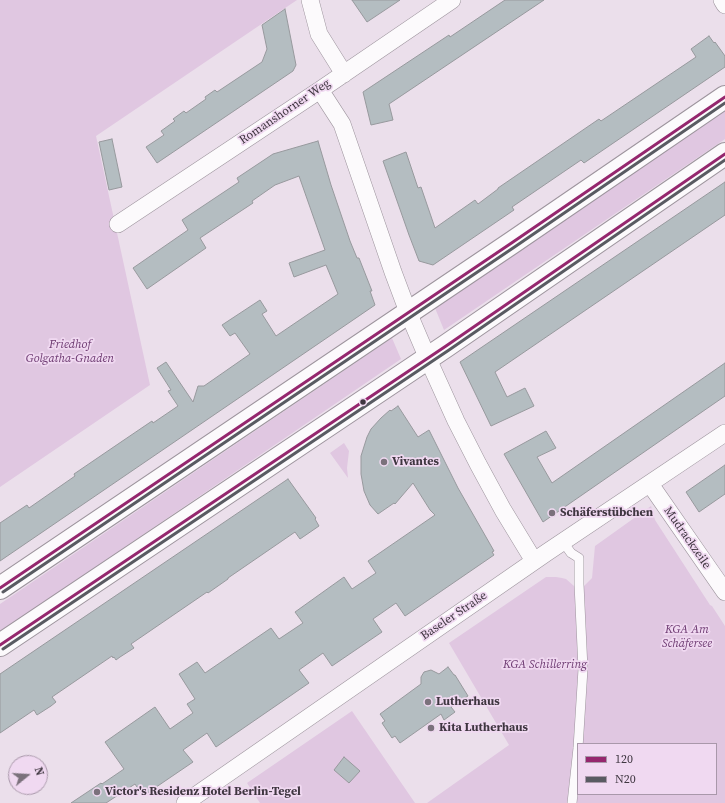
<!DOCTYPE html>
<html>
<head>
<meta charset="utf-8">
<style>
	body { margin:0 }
	#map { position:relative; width:725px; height:803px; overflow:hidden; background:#ebdfeb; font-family:"Source Serif 4",serif }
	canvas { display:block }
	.legend { position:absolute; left:577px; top:743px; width:140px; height:52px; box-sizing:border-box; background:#f0d9f1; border:1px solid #a998aa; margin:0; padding:5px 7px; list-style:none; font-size:12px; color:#3f3640 }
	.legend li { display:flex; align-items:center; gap:8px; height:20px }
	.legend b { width:20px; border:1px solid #a998aa }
	.north { position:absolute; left:8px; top:755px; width:40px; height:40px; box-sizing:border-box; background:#f0d9f1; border:1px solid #a998aa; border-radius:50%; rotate:72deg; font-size:11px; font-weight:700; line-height:16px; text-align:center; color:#3f3640 }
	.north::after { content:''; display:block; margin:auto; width:14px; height:18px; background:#7b717c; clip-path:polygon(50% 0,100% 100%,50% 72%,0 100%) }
</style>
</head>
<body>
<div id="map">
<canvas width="725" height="803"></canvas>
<ul class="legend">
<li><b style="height:5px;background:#95276e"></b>120</li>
<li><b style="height:5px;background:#595b62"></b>N20</li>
</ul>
<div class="north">N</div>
</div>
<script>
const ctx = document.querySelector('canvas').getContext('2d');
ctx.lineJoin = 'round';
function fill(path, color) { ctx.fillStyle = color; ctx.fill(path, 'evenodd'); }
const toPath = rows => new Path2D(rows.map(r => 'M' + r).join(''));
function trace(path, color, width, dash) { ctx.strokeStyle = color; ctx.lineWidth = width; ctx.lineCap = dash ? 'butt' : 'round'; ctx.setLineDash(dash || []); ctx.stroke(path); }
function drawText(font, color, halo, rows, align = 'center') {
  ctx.font = font + ' "Source Serif 4",serif'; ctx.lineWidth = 3.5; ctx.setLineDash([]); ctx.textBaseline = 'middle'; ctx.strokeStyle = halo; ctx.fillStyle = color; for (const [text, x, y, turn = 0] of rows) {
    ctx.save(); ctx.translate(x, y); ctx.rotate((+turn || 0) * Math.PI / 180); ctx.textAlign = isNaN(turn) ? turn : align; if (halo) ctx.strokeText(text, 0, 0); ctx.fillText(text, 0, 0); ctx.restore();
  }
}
fill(toPath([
	[0,0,297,0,96,136,150,385,0,487],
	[725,111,725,139,444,330,435,308],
	[392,338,401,359,0,632,0,604],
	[344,443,349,451,347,468,348,478,330,453],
	[651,506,655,520,710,605,712,606,725,626,725,803,427,803,509,745,449,643,546,577,556,577,562,578,566,579,574,586,583,587,592,578,595,546],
	[578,744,716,744,716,794,578,794],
	[352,711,415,803,260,803,247,783]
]), '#e0c7e1');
const building = toPath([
	[352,0,400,0,367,22,352,0],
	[505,0,544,0,389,104,393,120,371,125,363,92,449,35,450,37,505,0],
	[285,9,296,65,293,71,157,163,146,147,164,135,161,131,175,121,173,119,184,111,186,113,206,99,205,97,215,90,217,92,262,62,267,49,262,25,285,9],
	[709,36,714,43,715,42,725,56,725,67,584,163,581,160,512,207,514,210,433,265,419,261,409,235,383,161,406,152,418,188,421,187,435,228,475,200,478,204,498,189,498,188,599,119,601,121,696,57,691,49,709,36],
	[112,139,122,187,109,190,99,142,112,139],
	[318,141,331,185,350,241,357,258,359,258,372,291,370,291,375,305,0,561,0,523,27,505,29,508,75,476,74,474,121,442,152,421,153,423,178,406,168,391,171,390,157,368,166,362,193,402,198,386,204,386,250,354,235,333,230,336,222,325,260,300,267,311,262,314,276,336,338,294,326,265,294,277,289,263,325,250,299,176,275,185,252,201,253,203,200,238,206,248,147,289,133,268,188,230,182,220,239,182,237,178,273,154,318,141],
	[725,182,725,215,495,372,507,397,525,388,534,406,491,426,460,362,725,182],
	[725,363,725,396,543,522,504,454,546,431,556,448,537,457,552,483,725,363],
	[398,406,418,437,429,430,458,488,494,551,492,552,494,555,405,616,396,603,373,619,382,632,332,666,323,653,299,670,309,683,216,747,207,733,183,750,193,762,143,796,135,784,106,803,71,803,101,783,102,784,124,769,105,742,155,707,170,729,193,713,187,704,195,699,179,674,197,662,205,673,271,628,279,639,303,623,295,612,344,577,352,589,376,573,368,561,435,515,430,510,413,483,395,504,394,503,378,514,370,505,364,491,361,474,361,456,367,437,371,429,381,418,390,410,391,411,398,406],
	[725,465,725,494,699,512,686,492,725,465],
	[288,479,316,518,315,519,319,526,300,539,295,532,228,578,228,579,208,593,207,592,131,644,134,648,120,657,116,660,114,657,113,658,112,656,52,697,56,702,51,706,37,715,34,710,0,733,0,674,288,479],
	[448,667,454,675,455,675,468,696,451,707,455,712,444,720,441,714,400,743,395,736,392,738,382,723,385,721,380,714,421,684,421,677,424,672,431,670,439,674,448,667],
	[344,757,360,771,349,783,334,770,344,757]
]);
fill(building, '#b4bdc1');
trace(building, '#97999d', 1);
const service = toPath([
	[563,542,571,553,579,558,579,584,583,669,578,748,572,803]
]);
const minor = toPath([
	[310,0,319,34,344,74],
	[722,0,725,5],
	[320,90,342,124,393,272,408,312,428,359,456,421,478,464,503,510,534,561],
	[118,224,320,90,452,0],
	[650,484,725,592],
	[185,803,546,553,725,433]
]);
const secondary = toPath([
	[0,588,513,242,725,97],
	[0,645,446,346,725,154]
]);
trace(service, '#9d949d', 10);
trace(minor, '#9d949d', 18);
trace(secondary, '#9d949d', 24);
trace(service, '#fcfafc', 9);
trace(minor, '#fcfafc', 17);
trace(secondary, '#fcfafc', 22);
trace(toPath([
	[0,588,513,242,725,97],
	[0,645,446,346,725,154]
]), '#95276e', 3);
trace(toPath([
	[3,592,516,246,725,103],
	[3,649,449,350,725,160]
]), '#595b62', 3);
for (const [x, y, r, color] of [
	[363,402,3.5,"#3f3640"],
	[384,462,4,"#7b717c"],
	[552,513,4,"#7b717c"],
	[428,702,4,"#7b717c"],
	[431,728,4,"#7b717c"],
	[97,792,4,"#7b717c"]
]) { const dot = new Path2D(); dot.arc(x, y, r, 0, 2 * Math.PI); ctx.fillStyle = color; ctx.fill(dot); trace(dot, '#f0d9f1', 1.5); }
drawText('12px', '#3f3640', '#f0d9f1', [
	["Romanshorner Weg",285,112,-34],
	["Mudrackzeile",687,538,55],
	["Baseler Straße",454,616,-34]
]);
drawText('italic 12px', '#6e3b72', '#f0d9f1', [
	["Friedhof",70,345],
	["Golgatha-Gnaden",70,359],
	["KGA Am",687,630],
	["Schäfersee",687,644],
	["KGA Schillerring",545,665]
]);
drawText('bold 12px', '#3f3640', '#f0d9f1', [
	["Vivantes",392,462],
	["Schäferstübchen",560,513],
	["Lutherhaus",436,702],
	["Kita Lutherhaus",439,728],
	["Victor's Residenz Hotel Berlin-Tegel",105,792]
], 'left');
</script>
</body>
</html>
